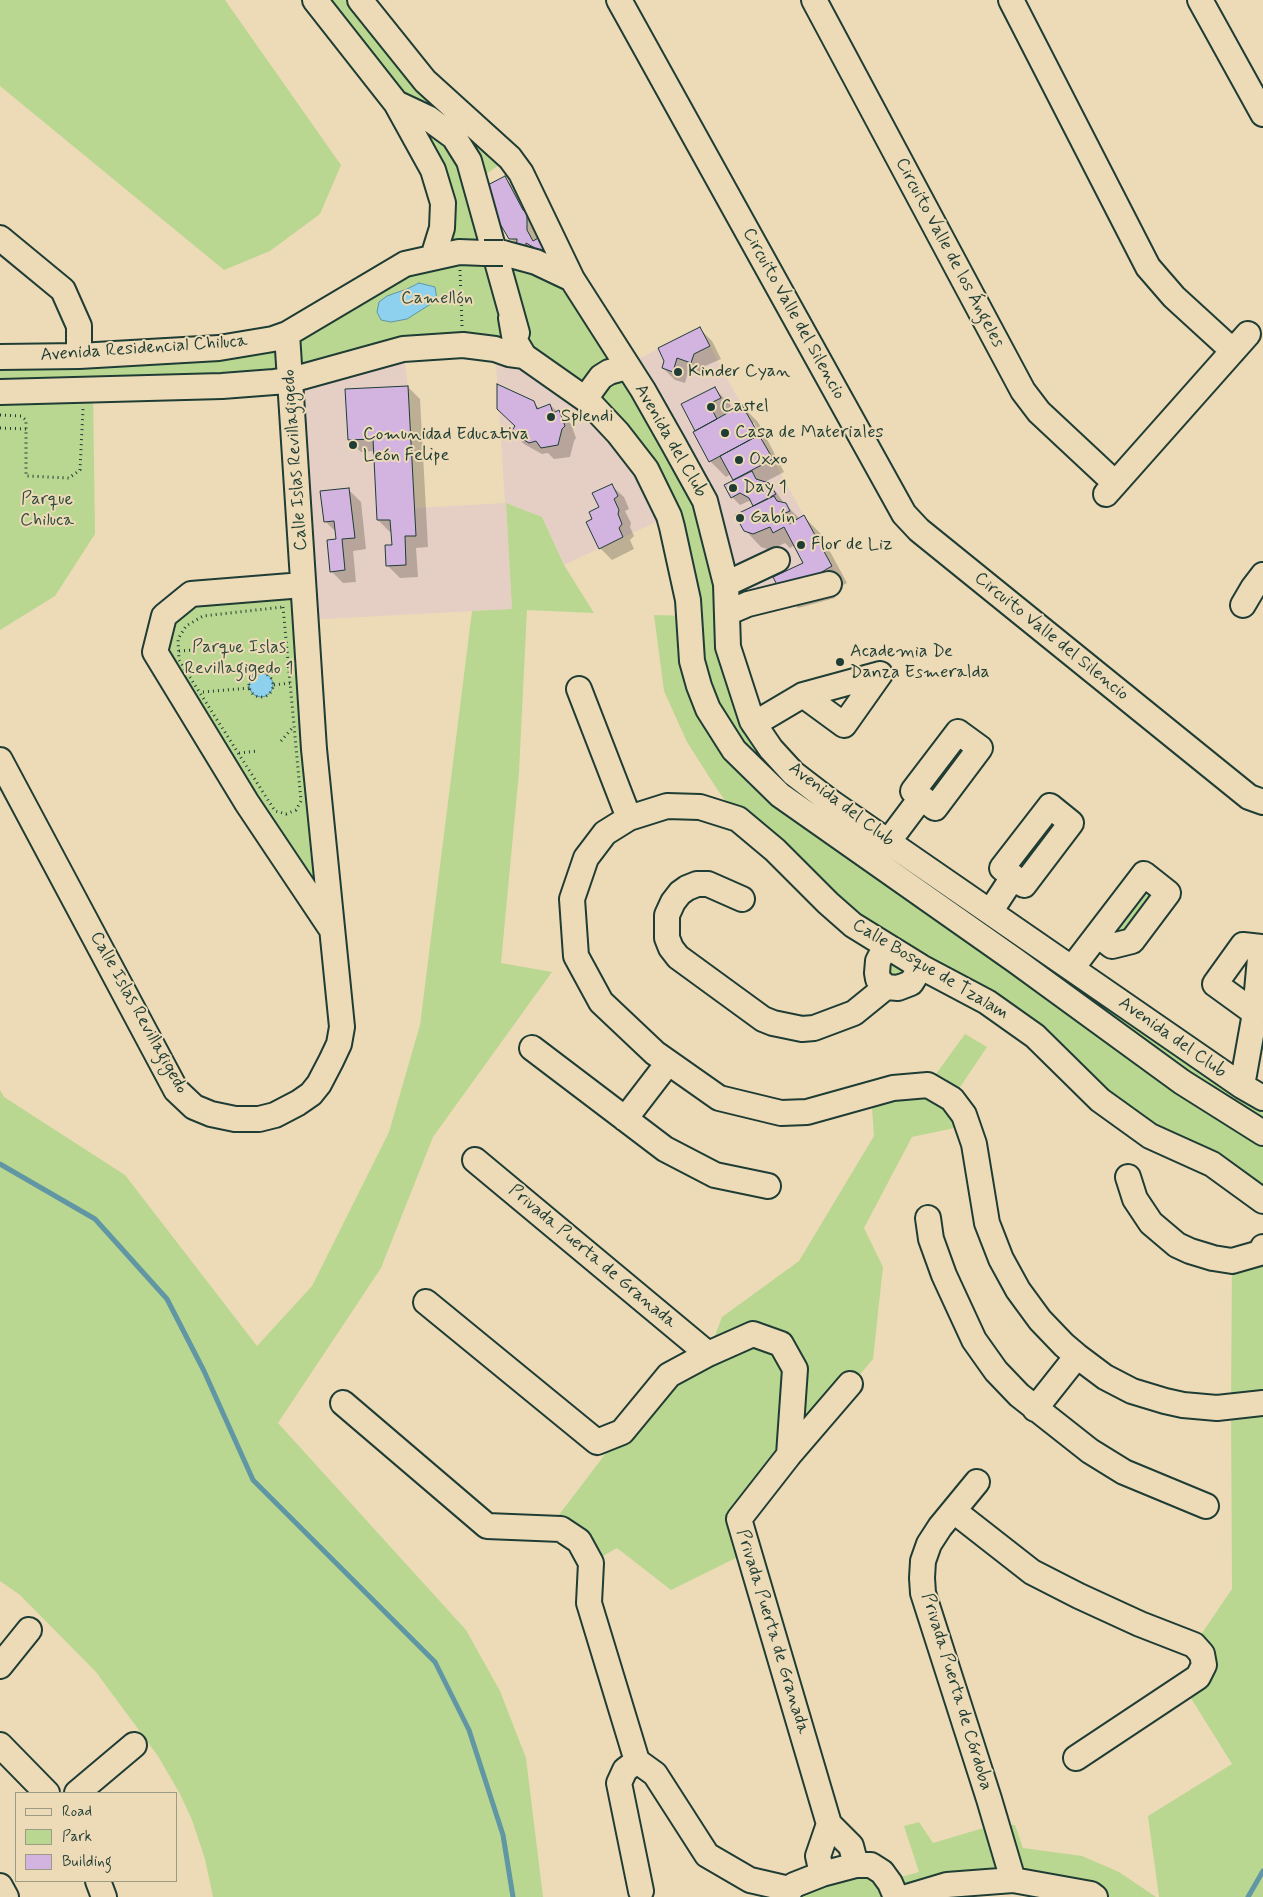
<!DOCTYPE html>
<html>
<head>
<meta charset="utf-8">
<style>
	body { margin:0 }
	#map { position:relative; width:1263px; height:1897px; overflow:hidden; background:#eddbb8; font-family:Mynerve,sans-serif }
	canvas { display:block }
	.legend { position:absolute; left:15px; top:1792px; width:162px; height:90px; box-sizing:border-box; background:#eddbb8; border:1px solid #9b9c83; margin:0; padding:6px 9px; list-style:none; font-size:15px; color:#1f3d34 }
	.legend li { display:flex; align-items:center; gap:10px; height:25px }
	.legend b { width:25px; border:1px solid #9b9c83 }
</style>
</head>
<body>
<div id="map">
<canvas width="1263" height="1897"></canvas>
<ul class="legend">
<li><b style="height:6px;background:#eddbb8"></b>Road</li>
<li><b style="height:14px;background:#b9d790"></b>Park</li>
<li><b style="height:14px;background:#d3b4e1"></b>Building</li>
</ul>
</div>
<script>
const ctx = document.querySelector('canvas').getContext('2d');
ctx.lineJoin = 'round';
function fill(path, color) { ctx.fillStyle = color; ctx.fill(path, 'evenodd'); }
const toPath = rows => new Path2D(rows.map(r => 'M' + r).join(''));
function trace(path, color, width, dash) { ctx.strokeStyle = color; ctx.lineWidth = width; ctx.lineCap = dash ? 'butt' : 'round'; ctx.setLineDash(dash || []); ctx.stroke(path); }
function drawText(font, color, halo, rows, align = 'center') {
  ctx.font = font + ' Mynerve,sans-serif'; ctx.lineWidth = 4; ctx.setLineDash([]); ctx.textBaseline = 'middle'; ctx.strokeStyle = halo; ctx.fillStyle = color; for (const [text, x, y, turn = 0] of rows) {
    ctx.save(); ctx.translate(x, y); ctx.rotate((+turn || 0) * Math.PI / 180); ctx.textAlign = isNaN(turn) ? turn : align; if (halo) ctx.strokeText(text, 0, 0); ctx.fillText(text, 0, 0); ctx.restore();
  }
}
fill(toPath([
	[700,327,728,380,841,581,727,613,627,365],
	[403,349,408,386,415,508,505,503,495,349,587,401,669,516,564,565,542,517,506,503,512,609,306,620,291,380]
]), '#e5cfc4');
fill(toPath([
	[0,0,225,0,341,165,320,214,270,251,224,270,0,86],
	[316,0,360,0,509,158,475,182,515,341,332,368,93,390,95,534,55,596,0,630,0,357,273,339,434,252,433,170],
	[503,255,553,271,626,366,589,392,525,356],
	[626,367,705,501,728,647,771,749,1263,1098,1263,1201,1150,1136,1035,1036,921,967,886,987,886,946,738,819,715,786,687,742,664,691,654,615,688,616,672,527,588,400],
	[506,503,542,517,564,565,594,613,527,610,519,772,501,963,552,972,433,1137,381,1268,278,1423,466,1630,500,1691,526,1758,543,1897,213,1897,205,1859,192,1820,180,1794,158,1756,96,1672,20,1595,0,1581,0,1090,4,1097,125,1175,257,1346,312,1286,389,1132,420,1025,472,611,512,609],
	[303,585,332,929,155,652,191,594],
	[1144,874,1168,893,1132,941,1098,935],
	[965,1034,987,1047,952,1099,959,1127,912,1137,864,1228,883,1267,873,1359,739,1519,748,1552,671,1590,617,1548,591,1563,549,1528,622,1432,708,1354,722,1317,799,1261,874,1136,871,1094,928,1085],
	[1263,1247,1263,1897,1159,1897,1148,1816,1232,1764,1184,1687,1198,1677,1194,1645,1232,1589,1231,1407,1232,1261],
	[919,1822,933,1843,997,1824,1015,1825,1023,1848,1082,1856,1119,1872,1156,1897,1095,1897,1013,1880,907,1897,788,1897,876,1858,890,1880,919,1872,904,1826]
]), '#b9d790');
const water = toPath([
	[419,283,435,287,437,300,407,319,391,322,381,320,377,312,379,302,387,296,407,289,419,283],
	'249 685a12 12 0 1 1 24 0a12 12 0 1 1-24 0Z'
]);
fill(water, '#8dd1ee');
trace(water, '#6196a4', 1);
fill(toPath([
	[504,177,516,189,539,226,539,239,552,251,551,264,518,245,510,238],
	[700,329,712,341,721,359,705,366,703,374,689,369,685,383,675,380,663,368],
	[408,387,420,399,428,547,416,548,418,577,400,578,388,566,393,546,392,532,390,532,378,520,374,451,361,452,349,440],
	[714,388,730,404,734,411,742,406,758,422,784,472,763,483,769,485,777,493,783,502,781,503,785,504,800,519,804,517,820,533,847,583,836,589,834,594,835,598,798,608,782,592,805,564,795,545,790,548,785,543,770,550,761,547,745,530,755,507,752,502,749,501,740,505,732,497,726,485,735,481,731,474,726,477,710,461,695,433],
	[751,423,754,423,763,440,761,441],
	[533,402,540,409,550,405,571,424,576,438,574,441,570,457,554,459,548,453,542,454,524,444,512,432],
	[612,486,624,497,629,509,625,511,631,523,630,527,634,536,630,540,634,549,612,560,600,548,594,520],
	[349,490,361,502,366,549,353,551,356,582,343,583,331,571,338,540,337,533,325,521]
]), '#0003');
trace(toPath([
	[0,1164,95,1219,167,1299,204,1371,253,1480,435,1662,469,1730,503,1835,513,1897],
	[1248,1897,1263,1871]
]), '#6196a4', 5);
const building = toPath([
	[505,176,523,210,527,212,527,230,533,241,540,237,546,249,538,253,535,248,526,243,525,253,516,253,517,239,509,239,496,217,496,209,484,187,505,176],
	[700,327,710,346,694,354,691,363,677,358,673,372,662,368,664,361,658,348,700,327],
	[497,384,534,401,537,409,550,404,553,413,559,410,565,426,562,429,558,445,541,448,536,441,529,443,511,432,515,426,497,409,497,384],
	[408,386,416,536,405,536,406,565,386,566,385,545,392,545,390,520,377,520,373,439,348,440,345,389,408,386],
	[715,387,721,398,709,404,717,419,695,431,681,404,715,387],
	[742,405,759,435,709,462,693,432,742,405],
	[759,435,773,459,733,480,720,456,759,435],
	[752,471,756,479,769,483,776,494,753,506,749,498,740,493,731,498,724,485,752,471],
	[612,484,618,496,614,499,619,510,618,514,622,524,619,528,623,537,599,549,586,522,592,519,589,512,599,507,592,493,612,484],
	[349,488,355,538,342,539,345,570,330,572,327,540,336,539,334,521,324,522,320,491,349,488],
	[774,496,777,501,786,503,790,511,783,514,789,524,804,515,832,566,820,573,818,577,781,593,773,577,803,563,784,527,773,533,770,527,753,534,744,531,735,515,774,496]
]);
fill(building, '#d3b4e1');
trace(building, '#1f3d34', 1);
const minor = toPath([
	[315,0,396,103,428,118,454,137,469,161,517,333],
	[360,0,425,81,510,158,521,173,572,279,643,390,673,443,705,501,726,584,728,647,752,721,771,749,793,773,832,803,1242,1086,1263,1098],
	[619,0,904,514,919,530,1249,797,1263,802],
	[814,0,1023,391,1039,412,1115,483],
	[1011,0,1148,267,1174,297,1233,351],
	[1200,0,1263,114],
	[396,103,433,170,443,203,442,228,433,257],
	[0,238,63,290,79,326,79,356],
	[503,253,536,262,572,279],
	[511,318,515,341,524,356,588,401,618,433,646,469,669,516,672,527,688,600,692,661,699,686,708,709,734,750,780,795,1016,961,1182,1082,1263,1133],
	[0,357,79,356,219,348,273,339,287,334,405,264,459,252,484,253],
	[0,392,222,386,274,382,291,380,403,349,463,345,495,349,509,354,524,356],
	[588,401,590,392,601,377,609,372,627,367],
	[1106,494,1248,334],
	[726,584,777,560],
	[303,585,191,594,164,616,155,652,247,803,330,927],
	[1243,605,1253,588,1263,575],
	[727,613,748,604,829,584],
	[579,689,629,818],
	[803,695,844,725,880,674],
	[754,724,803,695,880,674],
	[958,732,980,748,935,808,913,791,958,732],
	[0,760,176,1090,194,1107,211,1114,235,1119,259,1119,275,1115,298,1103,311,1094,319,1084,331,1061,339,1044,342,1027,314,749,287,334],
	[1050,806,1071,823,1024,885,1002,868,1050,806],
	[888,842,921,798],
	[742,899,708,884,697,884,687,888,680,893,673,902,667,915,667,938,671,948,678,957,763,1019,773,1023,802,1029,814,1028,854,1013,886,987],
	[990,912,1013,877],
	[886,946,878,961,877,973,878,979,886,987,898,988,911,983,921,967],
	[1072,968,1144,874,1168,893,1132,941,1112,946,1098,935],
	[532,1048,665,1149,715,1175,768,1186],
	[1242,1086,1255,1013,1261,947,1243,945,1215,984,1255,1013],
	[625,1119,668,1063],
	[475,1160,708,1354],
	[1128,1177,1135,1199,1151,1223,1177,1245,1190,1251,1213,1258,1232,1261,1260,1253,1263,1247],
	[1263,1201,1212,1164,1150,1136,1100,1100,1035,1036,987,1002,921,967,853,925,828,903,775,850,738,819,700,807,667,806,629,818,605,833,586,858,572,899,576,956,601,1002,655,1053,719,1098,781,1113,807,1112,893,1088,928,1085,952,1099,964,1115,974,1144,987,1223,1001,1259,1018,1290,1040,1320,1064,1345,1077,1356,1105,1377,1132,1391,1165,1401,1183,1405,1217,1408,1263,1403],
	[928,1218,931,1239,944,1275,974,1340,996,1371,1019,1395,1090,1451,1124,1472,1206,1506],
	[426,1302,597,1442,622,1432,669,1375,708,1354,753,1334,781,1344,795,1369,789,1455],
	[850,1384,789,1455,739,1519,829,1824,851,1846,856,1865],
	[343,1403,487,1526,561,1529,579,1541,591,1563,589,1603,637,1761,655,1774,707,1855,750,1880,789,1889],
	[1035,1409,1077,1356],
	[977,1482,940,1527,929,1544,923,1561,922,1578,923,1593,989,1799,1013,1880],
	[954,1511,1032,1572,1079,1596,1140,1624,1194,1645,1202,1654,1204,1665,1198,1677,1076,1758],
	[0,1666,29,1630],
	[0,1745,47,1793],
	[637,1761,625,1770,619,1783,641,1891],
	[77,1793,134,1745],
	[822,1874,818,1856,829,1824],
	[98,1881,104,1897],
	[0,1886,6,1897],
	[788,1897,787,1894,794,1885,822,1874,856,1865,871,1865,882,1872,890,1883,896,1897],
	[907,1897,947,1885,1013,1880,1091,1894,1095,1897]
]);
trace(minor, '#1f3d34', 28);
trace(toPath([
	[460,270,462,326],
	[0,415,21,416,26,420,26,476,69,478,80,470,83,409],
	[0,428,26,429],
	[283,607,301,801,296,810,286,814,275,811,179,660,178,639,186,626,203,616,283,607],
	[179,651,193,650],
	'249 685a12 12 0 1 1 24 0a12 12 0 1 1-24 0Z',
	[274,685,290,683],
	[203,692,249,688],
	[281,741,294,726],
	[239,753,258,751]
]), '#1f3d34', 3, [1, 4]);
trace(minor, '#eddbb8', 24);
const minorBridge = toPath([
	[484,253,503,253]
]);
trace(minorBridge, '#1f3d34', 28, []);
trace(minorBridge, '#eddbb8', 24);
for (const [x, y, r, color] of [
	[678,372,5,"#1f3d34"],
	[711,407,5,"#1f3d34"],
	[551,417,5,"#1f3d34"],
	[725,433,5,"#1f3d34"],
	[353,445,5,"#1f3d34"],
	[739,460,5,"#1f3d34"],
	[733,488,5,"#1f3d34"],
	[740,518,5,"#1f3d34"],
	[801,545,5,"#1f3d34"],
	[840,662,5,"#1f3d34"]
]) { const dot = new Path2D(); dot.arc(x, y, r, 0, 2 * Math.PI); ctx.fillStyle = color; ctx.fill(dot); trace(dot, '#eddbb8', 2); }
drawText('18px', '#1f3d34', '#eddbb8', [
	["Circuito Valle de los Ángeles",949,253,62],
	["Circuito Valle del Silencio",793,314,61],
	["Avenida Residencial Chiluca",144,349,-4],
	["Avenida del Club",670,441,60],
	["Calle Islas Revillagigedo",296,460,-94],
	["Circuito Valle del Silencio",1051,637,39],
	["Avenida del Club",841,805,37],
	["Calle Bosque de Tzalam",930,970,31],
	["Calle Islas Revillagigedo",138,1013,61],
	["Avenida del Club",1172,1038,35],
	["Privada Puerta de Granada",592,1257,40],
	["Privada Puerta de Granada",772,1632,73],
	["Privada Puerta de Córdoba",956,1692,73]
]);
drawText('18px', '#2e4c3d', '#eddbb8', [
	["Camellón",437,299],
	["Parque",47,500],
	["Chiluca",47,521],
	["Parque Islas",239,648],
	["Revillagigedo 1",239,669]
]);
drawText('18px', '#1f3d34', '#eddbb8', [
	["Kinder Cyan",688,372],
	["Castel",721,407],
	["Splendi",561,417],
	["Casa de Materiales",735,433],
	["Comunidad Educativa",363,435],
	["León Felipe",363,456],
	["Oxxo",749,460],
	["Day 1",743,488],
	["Gabín",750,518],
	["Flor de Liz",811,545],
	["Academia De",850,652],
	["Danza Esmeralda",850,673]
], 'left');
</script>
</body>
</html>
